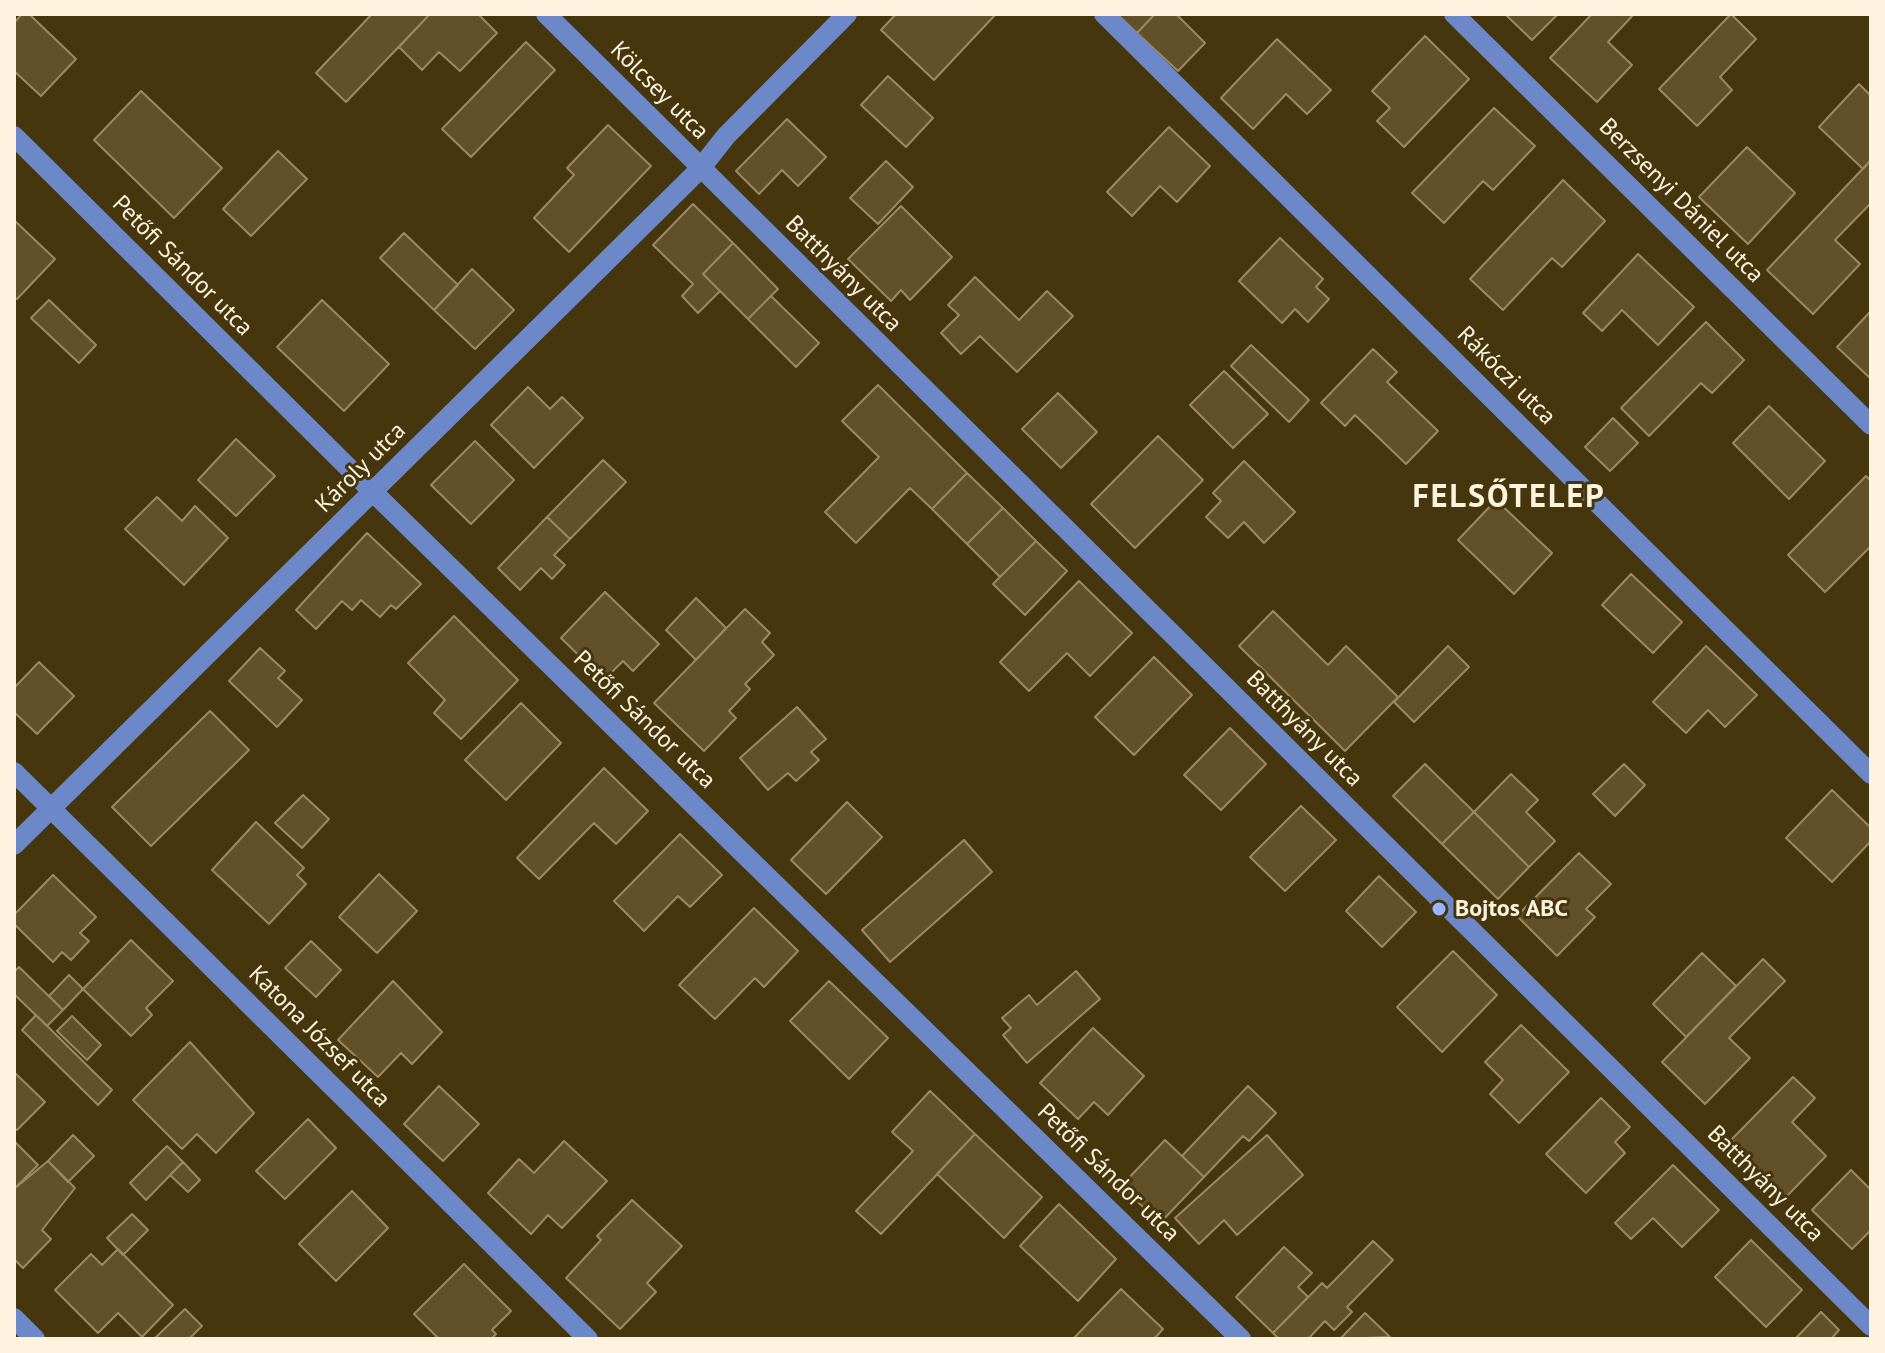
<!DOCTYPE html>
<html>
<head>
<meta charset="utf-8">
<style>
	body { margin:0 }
	#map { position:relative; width:1885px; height:1353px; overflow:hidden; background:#46360e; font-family:"PT Sans",sans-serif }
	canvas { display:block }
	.frame { position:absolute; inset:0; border:16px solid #fdf3de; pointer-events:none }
</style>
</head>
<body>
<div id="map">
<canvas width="1885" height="1353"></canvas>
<div class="frame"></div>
</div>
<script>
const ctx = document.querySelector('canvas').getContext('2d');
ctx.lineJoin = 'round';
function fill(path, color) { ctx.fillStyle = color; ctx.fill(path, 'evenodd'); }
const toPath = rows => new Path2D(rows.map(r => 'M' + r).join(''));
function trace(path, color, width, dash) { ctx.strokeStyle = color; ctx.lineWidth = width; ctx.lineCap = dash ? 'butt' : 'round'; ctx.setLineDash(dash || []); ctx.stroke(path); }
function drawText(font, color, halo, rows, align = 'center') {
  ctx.font = font + ' "PT Sans",sans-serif'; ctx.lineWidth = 6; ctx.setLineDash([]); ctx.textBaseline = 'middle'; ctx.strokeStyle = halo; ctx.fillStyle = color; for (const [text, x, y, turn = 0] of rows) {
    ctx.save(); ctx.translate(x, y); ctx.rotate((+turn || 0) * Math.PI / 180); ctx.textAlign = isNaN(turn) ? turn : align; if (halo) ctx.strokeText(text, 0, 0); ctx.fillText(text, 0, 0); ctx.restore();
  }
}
const building = toPath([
	[22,14,29,14,76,59,41,96,14,71,14,23,22,14],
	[372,14,430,14,346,102,316,73,372,14],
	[430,14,478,14,497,33,460,71,439,52,422,70,399,47,430,14],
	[896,14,996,14,934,80,881,30,896,14],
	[1117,14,1155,14,1137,33,1117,14],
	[1155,14,1176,14,1205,43,1178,71,1137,33,1155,14],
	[1505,14,1558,14,1532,40,1505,14],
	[1592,14,1634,14,1608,42,1632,65,1597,102,1550,58,1592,14],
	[1731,14,1756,39,1720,77,1732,90,1697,126,1659,89,1731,14],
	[1425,36,1469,79,1404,147,1377,121,1390,108,1372,91,1425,36],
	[1277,39,1331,90,1307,114,1286,94,1253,129,1221,98,1277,39],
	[526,42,555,70,471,157,442,129,526,42],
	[888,76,933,118,906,147,861,105,888,76],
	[1859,84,1871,96,1871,160,1863,169,1819,127,1859,84],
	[141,91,222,168,174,218,94,140,141,91],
	[1494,108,1535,146,1493,190,1483,181,1444,223,1412,193,1494,108],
	[787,119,826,157,798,186,782,170,759,194,736,171,787,119],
	[608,125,651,166,569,252,534,218,574,175,567,168,608,125],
	[1169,127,1210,166,1177,202,1160,186,1132,216,1107,192,1169,127],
	[1747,147,1795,193,1748,244,1699,197,1747,147],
	[278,151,307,179,251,236,223,209,278,151],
	[1871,160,1871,203,1835,240,1860,264,1813,314,1767,270,1871,160],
	[886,161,913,187,878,224,850,198,886,161],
	[1563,180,1605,221,1562,267,1552,258,1503,310,1470,279,1563,180],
	[693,204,733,243,703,274,720,291,698,313,682,296,693,284,653,245,693,204],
	[901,206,952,257,910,300,901,290,891,301,848,259,901,206],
	[15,221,55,259,17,299,14,297,15,221],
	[404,233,458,285,434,310,380,258,404,233],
	[1280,238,1323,279,1316,287,1329,299,1308,322,1295,309,1282,323,1239,281,1280,238],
	[733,243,778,289,748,319,703,274,733,243],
	[1638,254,1694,307,1658,345,1622,310,1602,331,1583,313,1638,254],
	[472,269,514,310,475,349,434,310,472,269],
	[975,277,1019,320,1047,291,1073,316,1017,372,980,336,961,354,941,333,959,315,948,305,975,277],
	[771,296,819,343,796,367,748,319,771,296],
	[49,300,96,345,79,363,31,318,49,300],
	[322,300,389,364,344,411,277,347,322,300],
	[1870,312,1871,312,1871,379,1837,347,1870,312],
	[1706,322,1744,360,1712,393,1701,383,1649,436,1621,408,1706,322],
	[1251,345,1309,400,1289,422,1231,366,1251,345],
	[1373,349,1397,372,1387,382,1438,431,1406,464,1355,415,1345,426,1321,403,1373,349],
	[1224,371,1268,414,1233,448,1190,405,1224,371],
	[878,385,967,473,932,509,910,488,856,543,825,512,879,457,842,421,878,385],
	[528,387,550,409,562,397,583,418,534,468,491,425,528,387],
	[1058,393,1097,432,1061,468,1022,429,1058,393],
	[1769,406,1825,461,1789,499,1733,443,1769,406],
	[1613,418,1638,443,1610,471,1585,447,1613,418],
	[1158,436,1203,480,1135,548,1091,504,1158,436],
	[236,439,275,476,236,516,198,480,236,439],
	[475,441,514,480,471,524,431,485,475,441],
	[603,460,626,482,570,539,547,517,603,460],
	[1244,461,1295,512,1264,543,1244,522,1228,538,1206,517,1221,501,1213,493,1244,461],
	[967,473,1003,508,967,544,932,509,967,473],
	[1866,476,1871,481,1871,546,1825,592,1788,555,1866,476],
	[157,497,182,521,195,506,228,538,184,585,125,529,157,497],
	[1496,500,1552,553,1514,594,1458,540,1496,500],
	[1003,508,1036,541,1000,577,967,544,1003,508],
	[547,517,570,539,554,555,565,565,552,579,541,568,520,590,498,568,547,517],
	[367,533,421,584,396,609,391,605,380,617,361,600,352,610,342,601,316,629,296,610,367,533],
	[1036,541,1067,571,1025,615,993,584,1036,541],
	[1631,574,1682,622,1653,653,1602,605,1631,574],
	[1079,581,1132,633,1090,676,1067,653,1029,691,1000,662,1079,581],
	[605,592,659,644,633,671,623,661,604,680,561,638,605,592],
	[696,598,726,628,696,660,666,630,696,598],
	[745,609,770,633,762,642,774,655,745,684,750,689,729,711,736,718,704,751,654,703,745,609],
	[1273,611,1328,665,1346,646,1398,697,1345,751,1239,646,1273,611],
	[454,616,518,680,461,739,434,713,445,700,408,663,454,616],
	[1448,646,1469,667,1414,722,1394,702,1448,646],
	[1706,646,1757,695,1725,727,1708,710,1686,733,1653,702,1706,646],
	[260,648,285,671,278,678,302,700,277,727,229,681,260,648],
	[1154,657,1192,695,1134,755,1095,717,1154,657],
	[39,662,74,696,37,734,14,712,14,688,39,662],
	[521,703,561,743,506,800,465,760,521,703],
	[797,707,826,739,811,752,819,760,796,781,788,773,768,790,740,758,797,707],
	[210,711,249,750,151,846,112,807,210,711],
	[1230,728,1266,764,1221,810,1184,775,1230,728],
	[1425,764,1474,812,1442,844,1393,796,1425,764],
	[1624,764,1645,785,1615,816,1593,794,1624,764],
	[604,768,648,811,616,844,594,823,539,879,517,858,604,768],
	[1511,774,1538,800,1526,812,1555,841,1529,867,1474,812,1511,774],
	[1832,790,1871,828,1871,841,1832,882,1786,838,1832,790],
	[303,795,329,819,302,848,275,823,303,795],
	[847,802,882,837,826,894,791,860,847,802],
	[1301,806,1336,840,1285,891,1250,857,1301,806],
	[1474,812,1529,867,1498,899,1442,844,1474,812],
	[256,822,304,868,297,875,306,884,269,924,212,870,256,822],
	[680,834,722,875,690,907,678,896,644,931,614,901,680,834],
	[964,840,992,872,890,962,862,930,964,840],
	[1579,853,1611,884,1586,909,1595,917,1557,956,1517,916,1579,853],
	[379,874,417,911,377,953,339,917,379,874],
	[53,875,96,917,80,933,89,941,71,960,62,952,53,962,14,924,14,915,53,875],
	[1379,876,1416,912,1382,947,1346,911,1379,876],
	[754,908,798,951,764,987,755,978,715,1019,679,985,754,908],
	[131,940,173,981,146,1008,152,1015,131,1036,83,989,131,940],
	[311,941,341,970,316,997,285,968,311,941],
	[1453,951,1497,995,1442,1052,1397,1007,1453,951],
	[1702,953,1736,986,1686,1037,1653,1004,1702,953],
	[1763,959,1785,981,1729,1038,1750,1058,1705,1104,1662,1062,1763,959],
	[19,967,63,1010,47,1026,14,994,14,972,19,967],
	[1076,971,1100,999,1027,1063,1003,1035,1011,1028,1002,1018,1029,995,1037,1005,1076,971],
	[69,975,83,989,63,1010,49,996,69,975],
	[393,981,442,1032,412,1064,401,1053,378,1077,338,1040,393,981],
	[829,981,888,1038,849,1079,790,1021,829,981],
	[36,1015,112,1090,98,1105,22,1030,36,1015],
	[72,1016,101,1045,87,1060,57,1031,72,1016],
	[1521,1025,1569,1072,1519,1123,1490,1094,1503,1080,1485,1062,1521,1025],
	[1093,1028,1144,1076,1108,1115,1094,1102,1078,1119,1040,1083,1093,1028],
	[190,1042,254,1113,216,1153,197,1134,182,1149,133,1100,190,1042],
	[14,1072,45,1102,17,1130,14,1128,14,1072],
	[1793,1077,1815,1098,1792,1122,1826,1156,1784,1199,1728,1143,1793,1077],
	[439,1086,479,1124,443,1161,404,1124,439,1086],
	[1248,1086,1276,1113,1249,1141,1243,1136,1204,1177,1182,1156,1248,1086],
	[930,1091,975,1134,881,1234,856,1211,913,1151,892,1132,930,1091],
	[1601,1098,1630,1127,1615,1142,1625,1153,1586,1193,1546,1154,1601,1098],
	[308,1119,336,1148,285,1199,256,1171,308,1119],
	[975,1134,1042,1197,1004,1238,937,1174,975,1134],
	[73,1135,94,1156,68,1182,48,1161,73,1135],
	[1267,1135,1303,1175,1237,1235,1224,1220,1199,1244,1175,1218,1267,1135],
	[1165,1140,1204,1177,1160,1223,1121,1186,1165,1140],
	[14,1141,38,1165,14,1189,14,1141],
	[564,1141,607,1181,562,1228,548,1215,531,1234,488,1193,519,1159,534,1173,564,1141],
	[167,1146,183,1162,146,1200,130,1183,167,1146],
	[48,1161,75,1188,42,1230,51,1239,23,1268,14,1259,14,1189,48,1161],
	[183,1162,200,1180,188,1192,170,1175,183,1162],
	[1673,1165,1719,1210,1682,1247,1653,1218,1631,1239,1615,1223,1673,1165],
	[1851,1170,1871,1190,1871,1230,1852,1249,1812,1210,1851,1170],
	[352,1191,388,1228,336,1281,299,1244,352,1191],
	[632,1200,682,1246,647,1283,656,1292,620,1329,566,1278,601,1240,597,1236,632,1200],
	[1059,1204,1116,1259,1078,1301,1020,1246,1059,1204],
	[132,1214,148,1230,123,1255,107,1238,132,1214],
	[1751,1240,1802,1290,1766,1327,1715,1277,1751,1240],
	[1373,1241,1393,1260,1347,1307,1352,1312,1334,1330,1325,1321,1308,1339,1279,1339,1273,1333,1322,1283,1327,1288,1373,1241],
	[1284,1247,1312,1273,1298,1287,1308,1297,1273,1333,1236,1297,1284,1247],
	[118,1249,173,1305,142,1337,118,1313,98,1333,55,1290,91,1254,102,1265,118,1249],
	[464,1264,511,1311,492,1330,496,1334,491,1339,439,1339,414,1314,464,1264],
	[1121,1289,1163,1329,1154,1339,1073,1339,1121,1289],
	[185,1309,202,1326,189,1339,154,1339,185,1309],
	[1821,1312,1839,1330,1831,1339,1795,1339,1821,1312],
	[1365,1313,1390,1337,1340,1339,1365,1313]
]);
fill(building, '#615029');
trace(building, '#9c8961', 2);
trace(toPath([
	[546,14,1871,1326],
	[1104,14,1871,774],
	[1454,14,1871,425],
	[14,136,373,492,1241,1339],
	[14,772,588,1339],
	[14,845,700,169,726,136,847,14],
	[14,1318,35,1339]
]), '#6d88c9', 20);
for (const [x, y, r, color] of [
	[1439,909,8,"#97b6fd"]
]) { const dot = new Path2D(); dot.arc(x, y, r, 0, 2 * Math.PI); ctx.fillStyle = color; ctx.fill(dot); trace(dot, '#46360e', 3); }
drawText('24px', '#fdf3de', '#46360e', [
	["Kölcsey utca",659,91,45],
	["Berzsenyi Dániel utca",1681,201,45],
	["Petőfi Sándor utca",182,266,45],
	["Batthyány utca",843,274,45],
	["Rákóczi utca",1506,376,45],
	["Károly utca",361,468,-45],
	["Petőfi Sándor utca",644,720,44],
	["Batthyány utca",1304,729,45],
	["Katona József utca",319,1037,45],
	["Petőfi Sándor utca",1108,1173,44],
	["Batthyány utca",1765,1184,45]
]);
drawText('bold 24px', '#fdf3de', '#46360e', [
	["Bojtos ABC",1455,909]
], 'left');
ctx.letterSpacing = '2px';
drawText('bold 32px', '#fdf3de', '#46360e', [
	["FELSŐTELEP",1509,498]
]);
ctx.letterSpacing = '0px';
</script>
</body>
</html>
